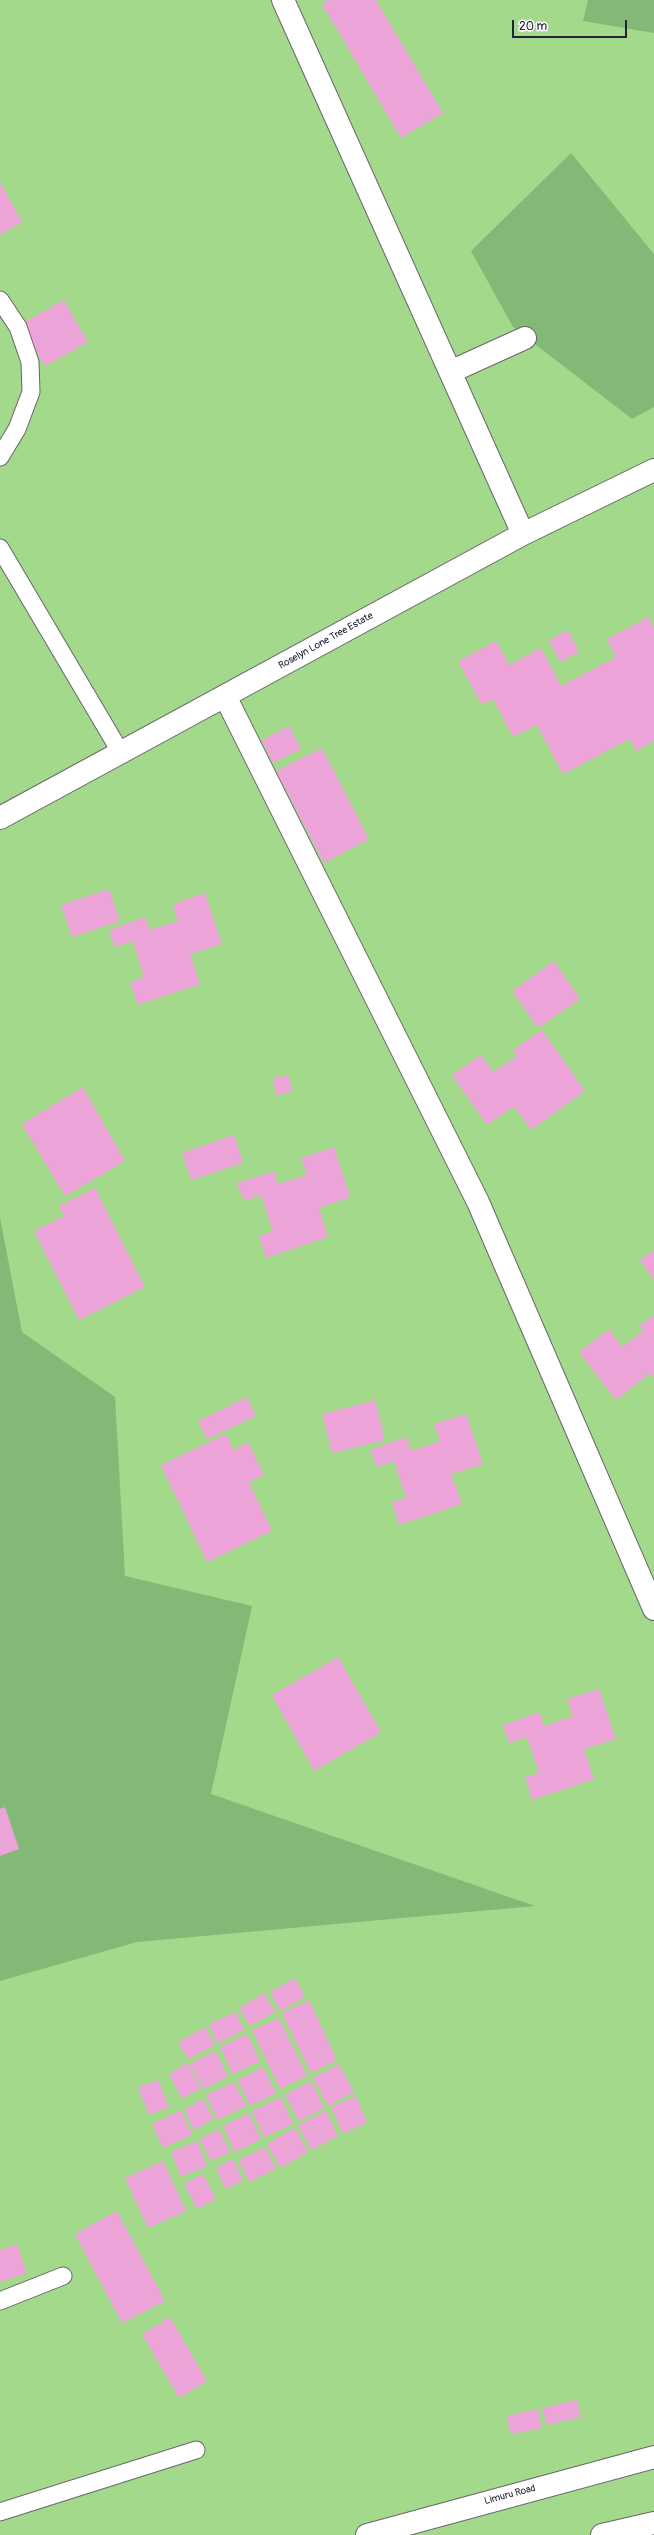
<!DOCTYPE html>
<html>
<head>
<meta charset="utf-8">
<style>
	body { margin:0 }
	#map { position:relative; width:654px; height:2535px; overflow:hidden; background:#e9e3c2; font-family:Pangolin,sans-serif }
	canvas { display:block }
	.scale { position:absolute; left:512px; top:20px; width:115px; height:18px; box-sizing:border-box; border:2px solid #22223b; border-top:0; padding-left:5px; font-size:12px; line-height:14px; white-space:nowrap; color:#22223b; -webkit-text-stroke:3px #fff; paint-order:stroke }
</style>
</head>
<body>
<div id="map">
<canvas width="654" height="2535"></canvas>
<div class="scale">20 m</div>
</div>
<script>
const ctx = document.querySelector('canvas').getContext('2d');
ctx.lineJoin = 'round';
function fill(path, color) { ctx.fillStyle = color; ctx.fill(path, 'evenodd'); }
const toPath = rows => new Path2D(rows.map(r => 'M' + r).join(''));
function trace(path, color, width, dash) { ctx.strokeStyle = color; ctx.lineWidth = width; ctx.lineCap = dash ? 'butt' : 'round'; ctx.setLineDash(dash || []); ctx.stroke(path); }
function drawText(font, color, halo, rows, align = 'center') {
  ctx.font = font + ' Pangolin,sans-serif'; ctx.lineWidth = 3.5; ctx.setLineDash([]); ctx.textBaseline = 'middle'; ctx.strokeStyle = halo; ctx.fillStyle = color; for (const [text, x, y, turn = 0] of rows) {
    ctx.save(); ctx.translate(x, y); ctx.rotate((+turn || 0) * Math.PI / 180); ctx.textAlign = isNaN(turn) ? turn : align; if (halo) ctx.strokeText(text, 0, 0); ctx.fillText(text, 0, 0); ctx.restore();
  }
}
fill(toPath([
	[0,0,654,0,654,2535,0,2535]
]), '#a3d98a');
fill(toPath([
	[588,0,654,0,654,33,583,21],
	[571,153,654,254,654,407,632,419,513,327,471,251],
	[0,1218,22,1332,115,1397,125,1576,252,1606,211,1794,535,1906,137,1942,0,1981]
]), '#82b976');
fill(toPath([
	[328,0,376,0,443,113,401,138,322,4],
	[0,182,22,222,0,235],
	[64,300,88,342,45,366,21,324],
	[648,617,654,628,654,741,636,751,630,739,563,774,537,725,513,737,493,699,482,705,458,661,496,641,509,665,541,648,561,686,616,657,607,639],
	[568,630,579,652,560,662,549,640],
	[289,726,301,749,273,763,262,740],
	[322,748,369,839,324,863,276,771],
	[109,889,120,921,72,937,61,905],
	[205,893,222,944,190,954,200,984,138,1005,130,982,144,977,133,941,115,947,109,930,145,917,150,930,178,921,173,904],
	[554,961,580,999,538,1028,512,991],
	[542,1030,585,1091,531,1130,514,1106,487,1125,452,1075,481,1055,493,1072,517,1056,513,1050],
	[289,1075,292,1092,276,1095,273,1078],
	[83,1087,125,1161,65,1196,22,1124],
	[234,1135,243,1163,191,1180,182,1153],
	[334,1147,350,1197,319,1208,328,1237,266,1258,259,1236,273,1231,261,1195,244,1201,237,1183,274,1171,278,1184,307,1175,301,1158],
	[95,1188,145,1287,79,1320,34,1231,64,1216,59,1206],
	[654,1250,654,1280,640,1260],
	[654,1315,654,1378,650,1373,616,1400,579,1352,609,1329,622,1347,643,1331,639,1326],
	[247,1397,256,1416,207,1439,198,1421],
	[375,1400,385,1440,332,1453,322,1414],
	[466,1414,483,1464,451,1474,462,1504,399,1525,392,1502,406,1498,394,1461,377,1467,370,1450,407,1437,411,1451,440,1441,434,1424],
	[226,1434,234,1450,248,1442,264,1475,249,1482,272,1531,207,1562,161,1465],
	[338,1657,381,1732,314,1771,272,1695],
	[599,1689,616,1739,584,1749,594,1779,532,1800,525,1777,539,1773,527,1737,509,1743,503,1725,540,1712,544,1726,573,1716,567,1699],
	[5,1807,19,1849,0,1856,0,1809],
	[295,1978,305,1997,280,2011,270,1992],
	[264,1993,275,2012,250,2026,239,2008],
	[309,2000,337,2060,311,2073,282,2013],
	[236,2012,244,2030,217,2043,209,2024],
	[279,2018,307,2076,280,2089,252,2030],
	[205,2027,215,2045,188,2059,178,2042],
	[247,2034,260,2061,233,2074,220,2047],
	[215,2051,228,2076,204,2089,190,2064],
	[188,2063,201,2088,182,2099,169,2074],
	[339,2064,354,2092,328,2106,313,2078],
	[263,2067,276,2093,250,2106,238,2080],
	[158,2080,169,2107,149,2115,138,2087],
	[311,2081,324,2108,299,2121,285,2095],
	[234,2082,246,2106,218,2120,206,2095],
	[356,2096,367,2122,343,2134,331,2107],
	[281,2097,293,2124,264,2137,252,2111],
	[203,2099,214,2119,194,2130,184,2110],
	[181,2110,192,2135,163,2148,152,2124],
	[326,2111,338,2136,311,2150,298,2125],
	[249,2113,261,2139,235,2152,223,2126],
	[295,2128,308,2152,280,2168,267,2144],
	[219,2129,230,2152,211,2161,200,2139],
	[197,2141,207,2166,181,2177,171,2152],
	[265,2147,276,2169,249,2182,239,2160],
	[233,2159,243,2180,226,2189,216,2168],
	[163,2161,186,2211,148,2228,125,2178],
	[203,2174,216,2199,197,2209,184,2184],
	[117,2211,165,2301,122,2323,75,2234],
	[17,2244,27,2273,0,2282,0,2250],
	[170,2317,207,2381,179,2398,142,2334],
	[577,2400,581,2417,547,2425,542,2408],
	[538,2409,542,2428,511,2434,507,2416]
]), '#eca3d8');
const service = toPath([
	[0,300,18,327,30,362,31,392,17,429,0,457],
	[0,548,121,753],
	[0,2301,63,2276],
	[0,2512,196,2450]
]);
const minor = toPath([
	[283,0,523,534],
	[450,372,525,338],
	[225,696,478,1202,654,1609],
	[0,818,523,534,654,470]
]);
const secondary = toPath([
	[367,2535,654,2457],
	[602,2535,654,2523]
]);
trace(service, '#68666a', 19);
trace(minor, '#68666a', 24);
trace(secondary, '#68666a', 24);
trace(service, '#fff', 17);
trace(minor, '#fff', 22);
trace(secondary, '#fff', 22);
drawText('10px', '#22223b', '#fff', [
	["Roselyn Lone Tree Estate",326,641,-29],
	["Limuru Road",510,2495,-15]
]);
</script>
</body>
</html>
